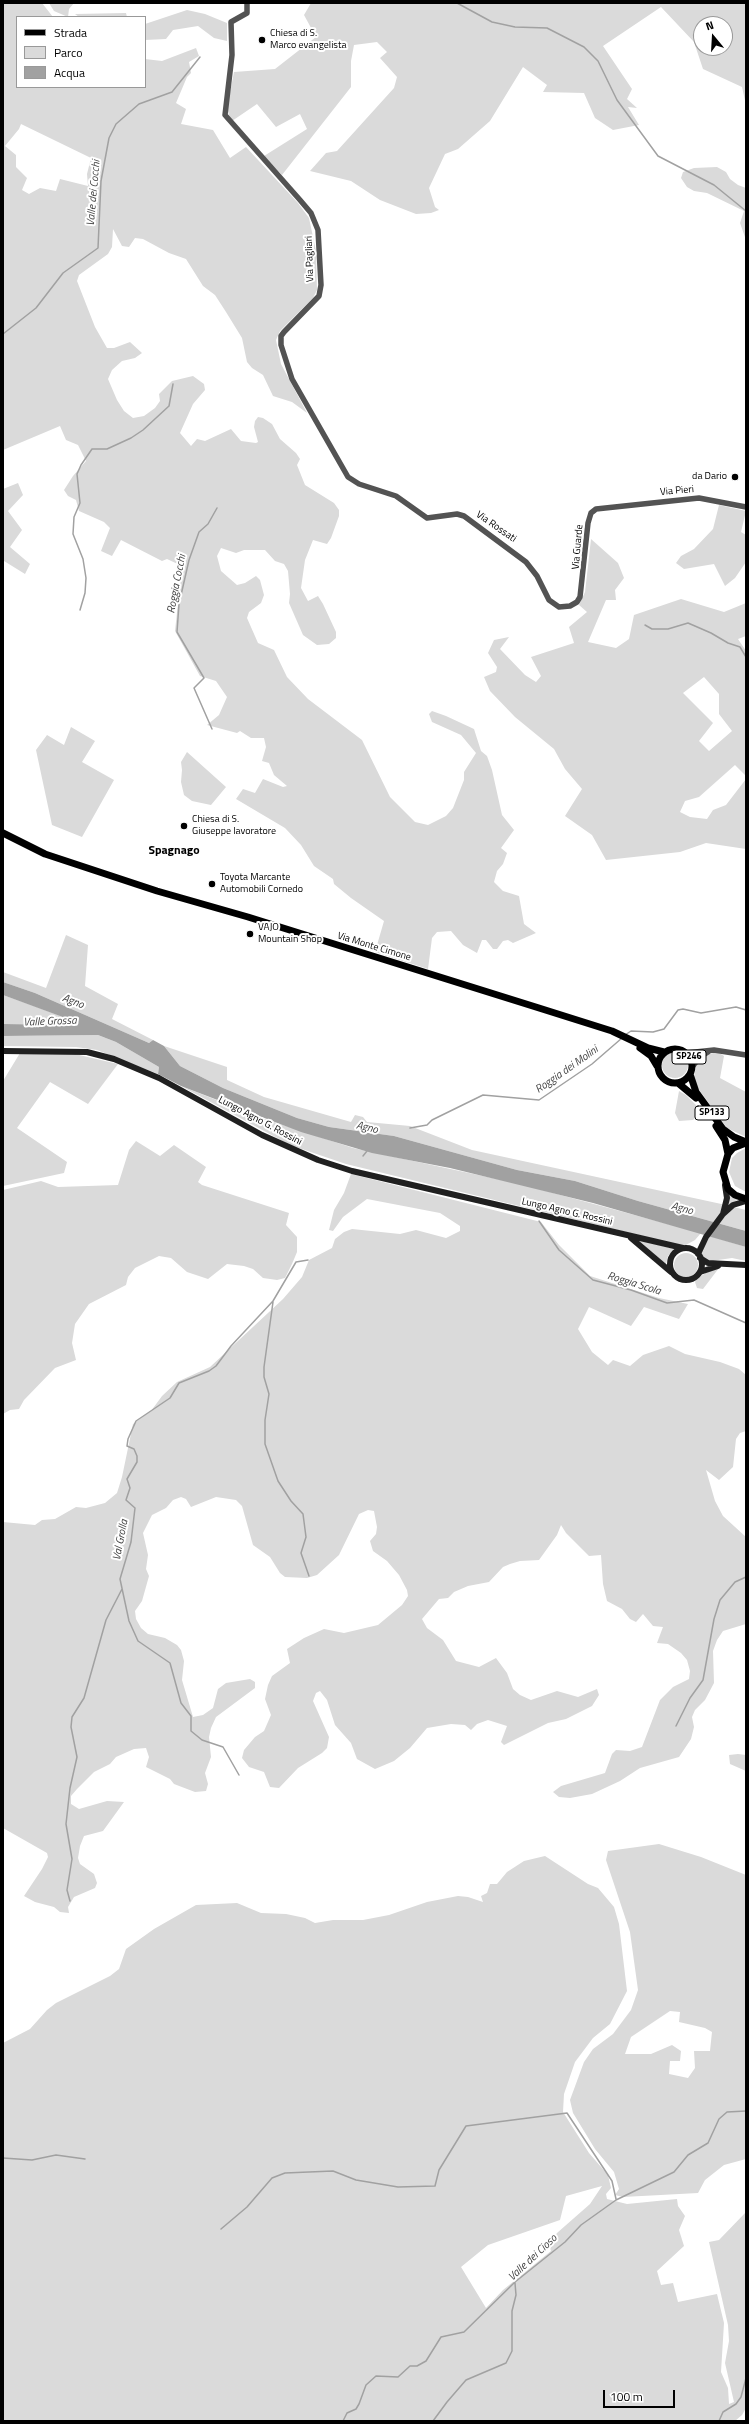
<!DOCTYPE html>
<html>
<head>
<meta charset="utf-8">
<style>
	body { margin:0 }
	#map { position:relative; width:749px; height:2424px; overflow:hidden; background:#fff; font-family:"Titillium Web",sans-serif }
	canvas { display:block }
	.frame { position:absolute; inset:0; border:4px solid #000; pointer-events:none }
	.legend { position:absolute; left:16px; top:16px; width:130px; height:72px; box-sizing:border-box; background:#fff; border:1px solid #999; margin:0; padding:5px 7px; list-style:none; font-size:12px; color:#000 }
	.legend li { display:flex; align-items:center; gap:8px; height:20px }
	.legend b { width:20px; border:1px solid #999 }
	.north { position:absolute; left:693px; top:16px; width:40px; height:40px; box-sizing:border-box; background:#fff; border:1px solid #999; border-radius:50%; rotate:342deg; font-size:11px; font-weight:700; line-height:16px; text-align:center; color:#000 }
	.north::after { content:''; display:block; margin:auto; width:14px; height:18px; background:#000; clip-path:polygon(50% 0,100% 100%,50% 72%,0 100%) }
	.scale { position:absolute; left:603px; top:2390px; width:72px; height:18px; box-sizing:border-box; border:2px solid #000; border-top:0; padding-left:5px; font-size:12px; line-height:14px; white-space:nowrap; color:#000; -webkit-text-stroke:3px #fff; paint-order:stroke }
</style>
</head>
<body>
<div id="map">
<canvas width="749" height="2424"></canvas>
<div class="frame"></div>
<ul class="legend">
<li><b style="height:5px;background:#000"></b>Strada</li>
<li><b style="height:11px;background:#dadada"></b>Parco</li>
<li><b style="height:11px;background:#a1a1a1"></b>Acqua</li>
</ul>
<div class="north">N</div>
<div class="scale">100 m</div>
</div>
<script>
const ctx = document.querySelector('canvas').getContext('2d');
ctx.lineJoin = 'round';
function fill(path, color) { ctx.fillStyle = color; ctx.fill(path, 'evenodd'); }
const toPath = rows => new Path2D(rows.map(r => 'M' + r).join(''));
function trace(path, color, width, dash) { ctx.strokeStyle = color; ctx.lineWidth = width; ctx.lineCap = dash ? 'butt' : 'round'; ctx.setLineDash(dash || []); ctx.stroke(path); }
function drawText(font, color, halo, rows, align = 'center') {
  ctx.font = font + ' "Titillium Web",sans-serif'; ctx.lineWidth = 4; ctx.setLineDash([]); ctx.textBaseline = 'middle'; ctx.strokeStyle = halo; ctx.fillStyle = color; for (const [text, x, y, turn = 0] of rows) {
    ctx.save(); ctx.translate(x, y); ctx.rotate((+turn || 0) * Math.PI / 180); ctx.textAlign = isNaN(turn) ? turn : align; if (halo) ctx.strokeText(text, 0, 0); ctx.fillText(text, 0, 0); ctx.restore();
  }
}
fill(toPath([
	[3,3,42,3,53,17,17,17,17,87,145,87,145,59,162,61,196,48,199,56,189,62,191,73,187,77,176,103,186,109,181,124,213,130,230,158,246,147,298,203,309,218,316,251,317,290,313,298,280,331,276,340,281,364,307,413,292,402,273,396,263,375,252,368,247,362,242,338,226,312,215,295,203,286,186,259,169,253,143,239,135,238,129,247,122,246,113,229,112,247,108,254,79,275,77,281,95,327,107,348,114,348,130,342,142,353,135,358,122,361,112,370,108,379,117,400,124,411,133,418,144,416,155,408,160,401,159,394,172,381,193,376,204,384,205,390,193,404,180,433,191,446,197,439,205,441,231,429,241,441,256,443,258,442,254,427,255,421,258,417,263,418,272,424,280,439,296,453,300,459,297,465,305,485,334,503,339,510,339,516,331,538,327,544,313,540,305,560,301,588,308,601,318,596,323,604,336,632,336,638,329,644,317,645,303,635,289,603,290,594,288,571,284,564,275,561,265,550,244,550,236,553,221,548,217,556,221,571,237,585,245,583,256,576,260,580,264,595,261,603,249,612,247,618,258,643,274,650,287,677,308,699,362,740,390,797,415,822,428,825,446,816,453,808,464,780,464,772,476,753,461,735,432,722,429,714,432,711,446,716,474,729,481,751,487,756,492,770,502,815,514,830,501,848,507,853,503,864,497,871,494,882,503,891,519,896,524,924,536,933,513,943,508,940,503,941,497,949,493,949,486,940,482,940,477,953,463,945,451,931,437,932,432,938,428,969,375,952,384,921,351,898,334,884,333,879,314,866,301,845,285,828,236,799,243,789,255,793,263,779,283,787,287,786,274,775,269,763,262,761,266,747,264,738,251,738,240,731,237,733,207,725,219,715,227,697,216,681,200,676,175,631,182,566,167,559,162,561,121,540,112,556,101,551,110,528,104,522,79,511,76,500,68,496,64,490,73,476,86,461,78,445,66,440,60,426,3,450],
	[21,124,91,158,87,174,88,186,60,179,56,191,40,188,29,194,22,190,27,178,16,167,16,155,5,146,19,129],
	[49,3,74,3,69,9,68,17,54,11],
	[311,3,746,3,746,105,742,87,703,69,694,42,661,7,603,46,632,89,627,99,637,108,628,107,639,125,613,130,595,118,584,93,543,92,547,85,523,67,490,121,458,149,445,154,429,188,435,207,439,210,431,213,416,214,380,200,351,181,310,171,326,153,337,151,394,88,397,77,380,58,387,52,377,42,354,45,351,61,351,87,282,175,264,156,307,129,300,114,276,127,257,104,232,121,229,115,227,108,234,72,275,69,316,37,304,15],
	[701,24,725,24,725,48,701,48],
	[187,10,205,14,227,23,227,41,214,38,198,26,173,30,166,39,145,40,145,24],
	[126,13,127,17,79,17,75,14],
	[717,167,726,172,730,179,738,185,746,188,746,240,740,223,744,211,707,193,694,191,687,187,681,178,683,172,694,168],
	[18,483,23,495,8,511,22,530,10,547,30,564,25,574,4,561,3,557,3,489],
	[719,505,746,511,741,532,746,535,746,562,735,578,725,586,714,564,684,569,676,563,681,556,694,549,713,529],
	[591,539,618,563,624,578,615,590,616,600,606,600,588,642,616,648,629,639,634,615,681,599,724,612,746,603,746,636,738,639,746,651,746,776,735,765,699,797,685,801,680,812,690,817,707,819,713,810,726,805,746,779,746,849,706,843,680,852,606,860,592,835,565,816,582,789,565,769,554,749,515,717,490,691,484,677,496,672,497,667,488,653,494,640,509,637,500,649,525,675,536,682,541,676,531,657,574,643,569,627,587,612,579,605,585,592],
	[704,677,719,694,719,714,732,731,709,751,699,741,713,723,683,693],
	[71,727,95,741,82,762,114,780,82,837,52,825,36,750,47,735,64,745],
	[187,752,226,787,211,805,192,801,184,795,181,782,182,770,181,762],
	[66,935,88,945,85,986,118,1004,112,1019,153,1040,149,1043,35,993,3,982,3,972,46,988],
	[3,995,34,1006,79,1023,73,1025,3,1024],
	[98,1035,116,1042,159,1067,158,1074,97,1050,76,1047,3,1046,3,1036],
	[164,1046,227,1067,227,1080,264,1097,351,1122,355,1115,363,1117,367,1122,410,1126,472,1150,726,1205,728,1193,738,1199,729,1206,746,1210,746,1231,638,1201,575,1181,517,1170,394,1136,329,1127,297,1118,223,1088,180,1066],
	'662 1065a13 13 0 1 1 26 0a13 13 0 1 1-26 0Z',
	[718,1052,724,1056,720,1078,746,1092,746,1137,727,1128,697,1087,694,1077,696,1066,705,1055],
	[20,1053,75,1054,118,1064,88,1104,50,1082,17,1128,67,1162,64,1173,3,1186,3,1081],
	[181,1086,262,1118,353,1148,520,1184,701,1233,695,1240,684,1246,346,1164,290,1145],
	[679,1091,686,1095,698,1107,698,1115,693,1120,679,1121,675,1113],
	[136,1141,160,1156,174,1145,206,1167,198,1182,202,1185,289,1213,286,1225,297,1237,297,1252,292,1264,285,1278,277,1280,263,1278,253,1269,244,1266,227,1264,208,1279,187,1272,171,1258,159,1256,135,1268,128,1277,126,1285,89,1304,75,1324,72,1343,76,1360,55,1368,24,1400,19,1409,10,1410,3,1414,3,1190,41,1181,58,1187,118,1185,129,1150],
	[746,1148,746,1192,735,1186,729,1172,732,1158,737,1153],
	[351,1174,541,1222,559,1245,590,1276,659,1298,688,1304,679,1319,644,1307,631,1326,589,1307,578,1329,592,1352,608,1365,613,1360,630,1366,643,1355,669,1346,685,1354,720,1362,739,1369,746,1375,746,1431,740,1433,736,1439,733,1467,719,1480,706,1470,715,1501,723,1516,746,1537,746,1624,723,1631,717,1640,713,1651,714,1683,705,1700,695,1710,692,1717,694,1727,691,1739,679,1757,640,1768,620,1781,592,1794,570,1798,559,1797,553,1792,561,1786,605,1773,612,1754,616,1750,630,1751,642,1747,660,1700,673,1687,689,1679,690,1671,687,1660,681,1653,668,1644,657,1643,663,1627,653,1626,643,1614,636,1622,630,1619,622,1609,607,1601,603,1584,601,1555,589,1556,566,1533,561,1525,557,1535,539,1560,520,1561,510,1564,503,1567,489,1582,468,1586,454,1592,448,1598,439,1599,422,1619,427,1628,443,1640,456,1661,479,1667,496,1658,507,1673,513,1689,520,1695,531,1700,557,1691,578,1697,597,1689,599,1695,592,1706,566,1719,548,1723,504,1745,501,1742,507,1726,488,1720,477,1724,471,1730,465,1725,451,1724,427,1728,410,1748,394,1761,375,1769,357,1759,351,1743,335,1725,327,1700,320,1691,316,1693,313,1701,329,1737,327,1748,322,1753,298,1768,279,1788,270,1787,264,1772,249,1767,242,1758,244,1750,255,1737,264,1731,271,1715,265,1699,268,1685,272,1676,290,1663,287,1649,304,1638,324,1629,344,1633,378,1625,402,1605,408,1596,407,1590,399,1575,387,1561,373,1551,370,1541,376,1534,377,1527,374,1511,368,1510,359,1514,339,1555,317,1575,307,1578,285,1577,280,1573,270,1557,253,1545,242,1506,236,1500,216,1497,191,1507,186,1499,181,1497,173,1500,166,1508,152,1515,143,1533,148,1555,146,1569,149,1576,142,1601,135,1611,136,1619,141,1628,148,1634,165,1638,177,1645,181,1650,184,1661,182,1680,193,1717,203,1715,213,1708,218,1689,226,1683,250,1679,255,1682,255,1688,216,1717,211,1728,209,1737,211,1757,205,1773,208,1784,206,1791,195,1792,174,1784,170,1779,146,1767,149,1757,146,1748,134,1749,116,1757,110,1764,94,1772,77,1789,71,1796,71,1804,79,1809,107,1801,124,1802,103,1831,84,1836,80,1846,78,1858,80,1864,94,1874,97,1883,95,1888,74,1897,68,1907,69,1913,60,1912,54,1907,35,1902,24,1896,42,1869,48,1857,47,1853,3,1828,3,1522,35,1525,42,1520,55,1519,76,1507,86,1508,105,1503,117,1493,122,1477,133,1424,151,1411,162,1396,177,1382,210,1367,283,1299,302,1277,309,1260,332,1248,335,1239,344,1232,352,1229,400,1234,416,1230,446,1238,460,1231,460,1226,440,1213,367,1199,343,1217,333,1231,329,1230,334,1210,344,1193],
	[710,1236,746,1247,746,1261,732,1258,711,1261,705,1259,701,1253],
	[638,1240,674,1249,668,1256,666,1264],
	'674 1265a12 12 0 1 1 24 0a12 12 0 1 1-24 0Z',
	[719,1268,703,1289,697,1288,695,1282,697,1279,707,1272],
	[738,1754,746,1755,746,1771,730,1764,729,1755],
	[659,1844,701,1857,746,1875,746,2159,724,2165,705,2180,698,2193,623,2197,615,2195,619,2189,614,2172,595,2149,573,2113,570,2100,584,2062,593,2049,613,2034,631,2010,638,1990,630,1932,606,1860,608,1851],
	[670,2011,680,2012,679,2022,705,2028,712,2032,710,2051,694,2051,695,2068,688,2078,669,2074,670,2061,680,2061,681,2051,672,2045,651,2054,625,2054,631,2037],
	[545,1856,588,1884,598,1888,614,1907,619,1924,627,1991,610,2024,593,2038,575,2062,564,2094,563,2112,589,2153,608,2175,611,2188,606,2194,607,2199,627,2204,677,2199,678,2206,685,2216,679,2230,684,2246,657,2271,661,2285,673,2283,678,2302,717,2294,724,2323,721,2372,728,2388,729,2404,734,2402,725,2363,729,2341,728,2325,709,2242,719,2240,746,2212,746,2408,742,2415,735,2421,3,2421,3,2043,30,2029,47,2010,56,2003,110,1976,119,1969,126,1949,154,1929,196,1905,237,1903,261,1913,286,1914,305,1918,315,1923,333,1920,363,1920,389,1915,427,1902,458,1896,468,1897,483,1902,481,1896,487,1893,490,1884,497,1884,507,1872,524,1861],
	[602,2186,590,2204,557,2233,549,2244,551,2251,503,2290,486,2308,461,2267,488,2245,560,2220,566,2196]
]), '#dadada');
fill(toPath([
	[3,982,35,993,149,1043,153,1040,164,1046,180,1066,223,1088,297,1118,329,1127,394,1136,517,1170,575,1181,638,1201,746,1231,746,1247,593,1203,450,1168,372,1153,301,1132,181,1086,158,1074,159,1067,116,1042,98,1035,3,1036,3,1024,73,1025,79,1023,3,995]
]), '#a1a1a1');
trace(toPath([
	[457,3,492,22,515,27,547,28,584,47,598,61,617,100,658,156,714,185,746,211],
	[3,334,36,308,63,273,98,248,101,181,109,138,116,124,139,104,172,92,200,57],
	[80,610,85,593,86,578,83,559,73,534,74,517,80,503,77,474,81,465,92,449,107,449,131,438,143,430,169,406,173,384],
	[645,625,652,629,668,629,688,623,711,633,728,643,740,647,746,657],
	[212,729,194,688,204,678,177,632,179,604,189,560,199,532,208,524,217,508],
	[625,1035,631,1031,653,1032,664,1029,678,1010,683,1009,701,1013,736,1007,746,1010],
	[410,1128,427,1125,432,1120,483,1095,539,1100,592,1064,622,1038],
	[363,1156,367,1151],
	[539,1221,559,1250,593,1280,631,1290,667,1303,694,1300,746,1323],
	[273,1302,264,1367,264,1377,269,1394,265,1420,265,1444,278,1481,291,1501,303,1514,306,1537,301,1553,309,1576],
	[676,1726,690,1698,703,1680,714,1619,720,1600,735,1582,746,1577],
	[239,1775,223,1747,202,1740,191,1731,191,1716,181,1703,170,1663,138,1641,129,1621,120,1579,131,1542,135,1508,126,1500,130,1488,127,1479,137,1462,137,1456,134,1449,127,1446,128,1439,136,1421,170,1398,179,1383,209,1371,216,1366,231,1346,273,1301,296,1262,308,1260],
	[70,1901,67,1890,72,1859,66,1824,70,1788,77,1757,71,1727,72,1717,84,1698,106,1620,122,1589],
	[3,2158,32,2160,56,2155,85,2159],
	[221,2229,247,2207,272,2178,285,2173,333,2171,356,2180,398,2187,435,2186,439,2170,466,2126,567,2113,612,2181,616,2199],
	[343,2421,347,2413,356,2409,359,2404,366,2385,376,2376,398,2377,410,2366,417,2366,426,2361,441,2337,464,2332,515,2282,565,2242,581,2225,616,2200,674,2172,688,2155,708,2143,719,2119,727,2112,746,2111],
	[433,2421,447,2402,466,2380,506,2363,512,2351,512,2311,516,2295,515,2283],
	[719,2421,723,2412,736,2404,741,2397,746,2378]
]), '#a1a1a1', 1.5);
trace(toPath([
	[247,3,247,13,231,22,232,55,225,115,300,200,311,213,318,230,321,285,319,296,284,332,281,336,281,345,292,379,348,477,359,484,396,496,427,518,457,514,464,516,526,562,537,576,549,600,559,607,570,606,577,602,580,597,588,523,591,513,596,509,699,498,746,507],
	[686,1053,714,1050,746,1055],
	[692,1067,700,1057,708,1052]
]), '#535353', 5.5);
trace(toPath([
	[3,1051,87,1052,114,1059,159,1078,262,1135,318,1160,352,1171,683,1248],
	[723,1214,727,1198,725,1185],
	[631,1238,671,1272],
	'670 1264a16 16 0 1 1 32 0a16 16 0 1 1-32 0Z',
	[698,1254,706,1237,723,1214,733,1205,746,1201],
	[700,1258,708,1263,746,1265],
	[700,1272,718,1266]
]), '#202020', 6);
trace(toPath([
	[3,833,45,854,157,891,248,917,539,1008,612,1031,648,1048,664,1052],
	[640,1048,651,1056,657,1066],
	'658 1066a17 17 0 1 1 34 0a17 17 0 1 1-34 0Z',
	[690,1074,696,1092,723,1129,734,1137,746,1142],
	[678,1083,696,1098],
	[716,1126,725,1140,728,1154],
	[746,1143,733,1148,728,1154,723,1172,728,1189,735,1195,746,1199]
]), '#000', 7);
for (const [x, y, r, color] of [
	[262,40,4,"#000"],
	[735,477,4,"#000"],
	[184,826,4,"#000"],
	[212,884,4,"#000"],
	[250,934,4,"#000"]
]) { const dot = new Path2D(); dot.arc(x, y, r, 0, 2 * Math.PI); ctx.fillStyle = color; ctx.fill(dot); trace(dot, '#fff', 1.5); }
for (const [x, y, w] of [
	[689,1057,34],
	[712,1113,34]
]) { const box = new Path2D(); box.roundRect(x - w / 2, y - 7, w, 14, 3); ctx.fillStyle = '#fff'; ctx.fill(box); trace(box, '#000', 1); }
drawText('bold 9px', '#000', null, [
	["SP246",689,1057],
	["SP133",712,1113]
]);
drawText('10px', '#000', '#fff', [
	["Chiesa di S.",270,34],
	["Marco evangelista",270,46],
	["da Dario",727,477,"right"],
	["Chiesa di S.",192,820],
	["Giuseppe lavoratore",192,832],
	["Toyota Marcante",220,878],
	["Automobili Cornedo",220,890],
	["VAJO",258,928],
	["Mountain Shop",258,940]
], 'left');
drawText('10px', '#000', '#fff', [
	["Via Pagliari",310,259,-92],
	["Via Pieri",677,491,-5],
	["Via Rossati",496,527,35],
	["Via Guarde",578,547,-85],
	["Via Monte Cimone",374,947,17],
	["Lungo Agno G. Rossini",260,1121,28],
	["Lungo Agno G. Rossini",567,1212,13]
]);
drawText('italic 11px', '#424242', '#fff', [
	["Valle dei Cocchi",94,193,-85],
	["Roggia Cocchi",177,584,-79],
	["Agno",73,1002,21],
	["Valle Grossa",50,1022,-2],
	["Roggia dei Molini",567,1070,-35],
	["Agno",367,1128,13],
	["Agno",682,1209,15],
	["Roggia Scola",634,1284,17],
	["Val Grolla",121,1540,-79],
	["Valle dei Cioso",533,2258,-43]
]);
drawText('bold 12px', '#000', '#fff', [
	["Spagnago",174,851]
]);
</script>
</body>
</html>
